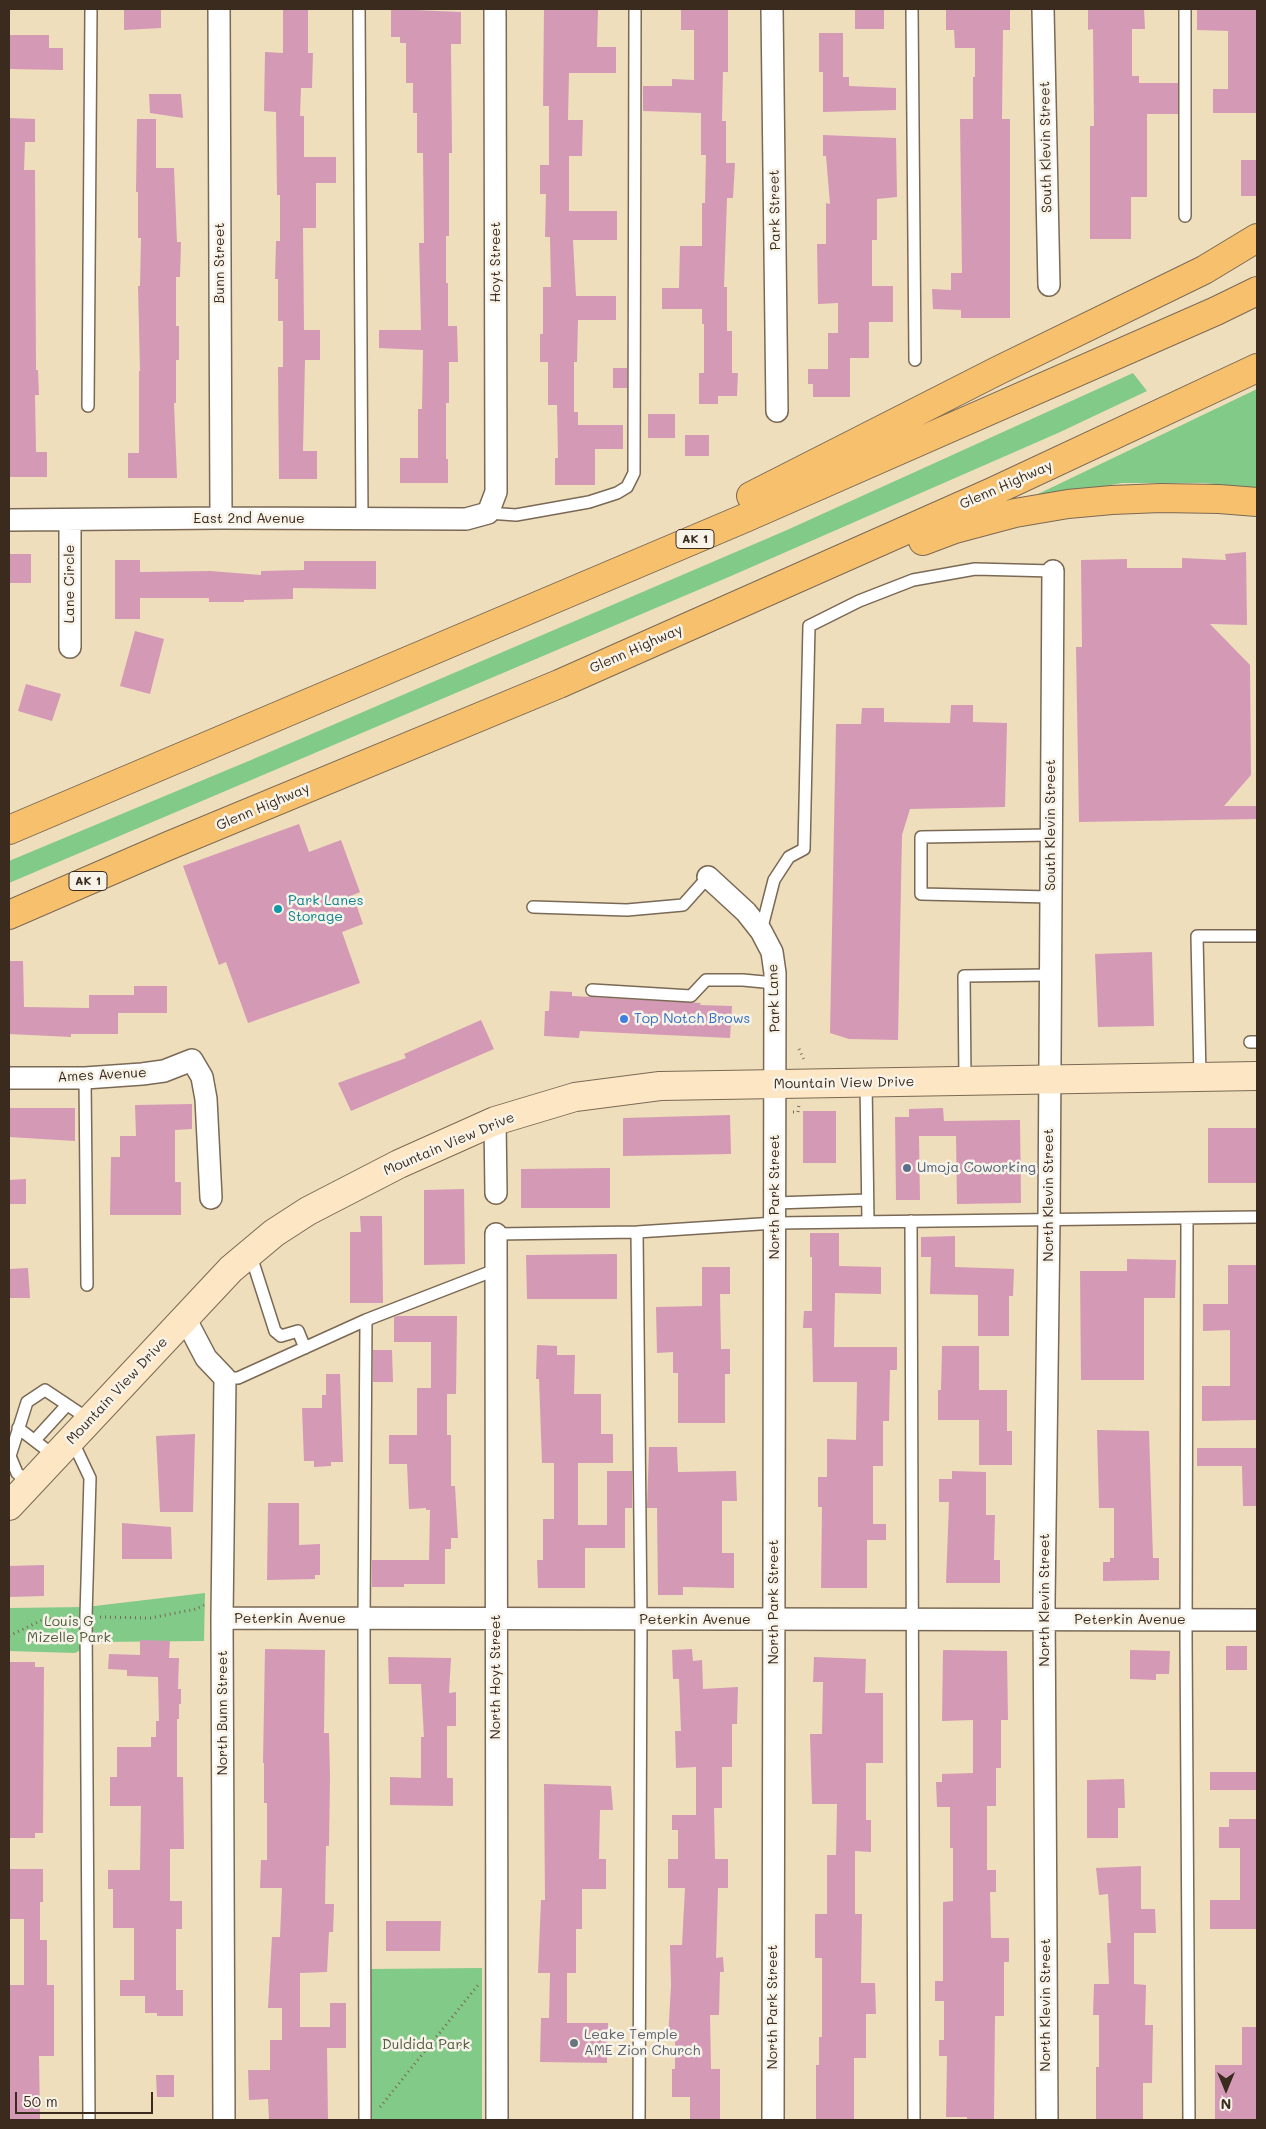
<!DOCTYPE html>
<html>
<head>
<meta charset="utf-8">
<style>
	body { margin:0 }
	#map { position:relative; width:1266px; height:2129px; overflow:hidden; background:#efdebc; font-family:Mali,sans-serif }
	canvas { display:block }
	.frame { position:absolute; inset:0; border:10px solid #3b2a1e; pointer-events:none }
	.north { position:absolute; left:1201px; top:2064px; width:50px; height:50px; -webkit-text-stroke:4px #f7f3e8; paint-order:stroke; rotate:180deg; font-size:14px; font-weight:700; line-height:20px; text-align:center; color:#3b2a1e }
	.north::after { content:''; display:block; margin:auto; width:18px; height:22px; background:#3b2a1e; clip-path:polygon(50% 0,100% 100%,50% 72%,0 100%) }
	.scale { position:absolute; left:15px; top:2092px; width:138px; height:22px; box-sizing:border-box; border:2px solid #3b2a1e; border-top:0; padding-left:6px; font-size:15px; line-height:18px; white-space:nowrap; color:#3b2a1e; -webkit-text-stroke:4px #f7f3e8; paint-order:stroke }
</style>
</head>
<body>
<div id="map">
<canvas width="1266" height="2129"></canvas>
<div class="frame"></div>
<div class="north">N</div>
<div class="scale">50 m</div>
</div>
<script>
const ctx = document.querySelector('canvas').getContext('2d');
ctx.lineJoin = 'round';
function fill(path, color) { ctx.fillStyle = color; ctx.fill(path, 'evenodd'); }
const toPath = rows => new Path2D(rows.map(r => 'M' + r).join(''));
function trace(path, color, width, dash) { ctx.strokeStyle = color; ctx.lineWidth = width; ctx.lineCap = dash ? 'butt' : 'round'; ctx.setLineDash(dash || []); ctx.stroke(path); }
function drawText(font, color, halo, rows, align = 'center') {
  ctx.font = font + ' Mali,sans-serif'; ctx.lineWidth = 5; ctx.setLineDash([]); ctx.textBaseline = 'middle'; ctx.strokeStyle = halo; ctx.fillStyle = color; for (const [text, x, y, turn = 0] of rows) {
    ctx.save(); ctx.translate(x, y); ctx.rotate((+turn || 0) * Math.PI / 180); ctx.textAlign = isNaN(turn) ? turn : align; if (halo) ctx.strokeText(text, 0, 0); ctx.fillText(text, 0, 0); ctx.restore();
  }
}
fill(toPath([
	[1133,373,1147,391,1058,433,731,576,9,883,9,861,251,760,787,530],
	[1257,389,1257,488,1204,483,1122,483,1048,496,1038,494],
	[205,1593,204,1641,95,1642,75,1653,9,1651,9,1608,86,1607],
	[482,1968,482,2120,370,2120,369,1969]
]), '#81ca87');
fill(toPath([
	[124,9,161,9,161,28,124,30],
	[283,9,308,9,308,53,313,53,312,88,301,88,300,116,304,116,304,157,336,157,336,183,316,183,316,228,303,228,304,330,320,330,320,360,305,360,303,451,317,451,317,479,279,479,278,367,283,367,283,321,278,321,278,279,275,279,276,241,280,241,280,195,277,195,276,112,264,111,265,52,283,53],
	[391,9,461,12,461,44,451,44,452,153,449,153,449,236,446,236,446,283,448,283,448,326,457,326,458,362,449,362,449,403,446,403,446,459,448,459,448,483,400,483,400,458,418,458,418,409,422,409,423,350,379,348,379,330,421,330,419,243,424,243,423,153,417,153,417,113,413,113,413,83,406,83,406,43,400,43,400,37,391,37],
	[544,9,598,9,597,47,616,47,616,73,569,73,568,120,583,120,582,156,569,156,569,211,617,211,617,240,573,240,576,296,616,296,616,320,578,320,577,362,574,362,574,412,578,412,578,425,623,425,623,449,595,449,595,485,555,485,555,458,558,458,557,405,548,405,548,362,540,362,540,334,543,334,543,287,551,287,550,237,545,237,546,194,540,194,540,165,549,165,549,106,543,106],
	[681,9,728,9,728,72,723,72,722,121,726,121,726,163,735,163,733,198,727,198,724,287,727,287,727,331,732,331,732,373,738,373,737,396,718,396,718,404,699,404,699,373,704,373,704,324,702,324,702,309,662,309,662,288,679,288,680,246,702,246,702,203,705,203,706,155,701,155,701,113,643,111,643,86,672,86,672,79,694,80,694,30,681,30],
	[855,9,884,9,884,29,855,29],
	[946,9,1010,9,1010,30,1003,30,1002,119,1010,119,1010,318,961,318,961,310,933,309,932,289,951,290,951,273,962,273,960,119,973,119,973,77,975,77,975,48,955,48,954,30,946,30],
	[1088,9,1144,9,1145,29,1132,29,1132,76,1139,76,1139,83,1178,83,1178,114,1147,114,1147,197,1131,197,1131,239,1090,239,1090,126,1094,126,1093,29,1088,30],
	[1197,9,1257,9,1257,113,1213,113,1213,89,1228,89,1228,31,1197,30],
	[819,33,843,33,843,77,849,77,849,86,896,88,896,110,823,112,823,72,819,72],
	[9,35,49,35,49,48,63,48,63,70,9,69],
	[149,94,181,94,183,118,150,113],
	[9,118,35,119,35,142,25,142,24,170,35,170,36,370,38,370,39,395,35,395,36,452,47,452,47,477,9,477],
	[137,119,156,119,156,168,174,168,177,242,181,242,180,277,176,277,176,326,179,326,179,360,176,360,176,403,174,403,177,478,128,478,128,453,139,453,139,371,140,371,138,286,140,286,141,238,138,238,138,192,136,192],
	[823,135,896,138,897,197,877,199,877,240,872,240,872,286,893,286,893,322,869,322,869,358,850,358,850,397,813,397,813,384,808,384,808,369,828,369,828,333,838,333,838,303,818,304,817,244,826,244,826,203,830,204,826,156,823,156],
	[1241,160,1257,160,1257,196,1241,196],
	[613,368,627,368,627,388,613,388],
	[648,414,675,414,675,438,648,438],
	[685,435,709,435,709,456,685,456],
	[1246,552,1247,625,1210,624,1250,665,1251,775,1224,806,1257,806,1257,819,1079,822,1076,647,1082,647,1081,560,1127,559,1127,568,1182,568,1182,558,1226,560,1225,554],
	[9,554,31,554,31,583,9,583],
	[115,560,140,560,140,572,210,571,261,575,261,571,304,570,304,561,376,561,376,589,293,588,293,599,244,600,244,602,209,602,209,598,140,598,140,619,115,619],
	[135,631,164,639,150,694,120,686],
	[26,684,61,694,52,721,18,711],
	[951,705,973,705,973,722,1007,723,1005,807,910,809,902,835,898,1040,849,1039,830,1033,836,724,861,724,862,708,884,708,884,722,950,723],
	[299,824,309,852,341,840,360,892,353,895,363,924,342,932,360,983,248,1023,226,962,219,965,183,866],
	[1152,952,1154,1026,1098,1027,1095,954],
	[9,961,23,961,24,1007,89,1008,89,995,134,995,134,986,167,986,167,1013,118,1013,118,1034,71,1034,71,1037,9,1034],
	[550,991,572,992,572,996,701,1003,700,1005,732,1006,730,1038,580,1031,579,1038,544,1036,545,1011,549,1011],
	[481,1020,494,1049,351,1111,338,1083,406,1058,404,1054],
	[192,1104,192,1129,175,1130,175,1182,181,1182,181,1215,110,1215,111,1157,120,1157,120,1136,136,1136,135,1105],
	[9,1108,75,1108,75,1141,9,1137],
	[943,1108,944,1121,1020,1120,1021,1203,957,1204,956,1136,919,1136,920,1200,896,1200,895,1117,909,1117,909,1109],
	[803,1111,836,1111,836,1163,803,1163],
	[730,1115,731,1154,623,1156,623,1118],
	[1208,1128,1257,1128,1257,1183,1208,1183],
	[610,1168,610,1208,521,1208,521,1169],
	[26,1179,26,1204,9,1204,9,1180],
	[464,1189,465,1264,424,1265,424,1190],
	[360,1216,382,1216,383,1303,350,1303,350,1232,361,1232],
	[810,1233,839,1233,839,1266,881,1267,881,1294,835,1293,834,1347,897,1347,897,1370,890,1370,889,1421,883,1421,883,1466,873,1466,873,1524,886,1524,886,1540,867,1540,867,1588,821,1588,822,1507,818,1507,818,1477,827,1477,827,1439,856,1440,857,1382,813,1382,812,1328,803,1328,804,1311,812,1311,812,1257,810,1257],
	[955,1236,955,1267,1014,1269,1013,1296,1009,1296,1009,1336,978,1336,978,1295,930,1294,931,1257,921,1257,921,1237],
	[617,1254,617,1299,527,1299,526,1255],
	[1127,1259,1176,1260,1175,1298,1144,1298,1144,1380,1081,1380,1080,1271,1127,1271],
	[1228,1265,1257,1265,1257,1420,1202,1421,1202,1386,1230,1386,1230,1330,1203,1331,1203,1304,1228,1304],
	[702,1267,730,1267,730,1294,720,1294,721,1349,730,1349,730,1374,725,1374,725,1423,678,1423,678,1373,673,1373,673,1352,657,1353,656,1307,702,1306],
	[28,1268,30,1298,10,1298,9,1269],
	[398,1316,457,1316,456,1394,447,1394,447,1435,451,1435,451,1486,455,1486,458,1538,451,1538,451,1549,445,1549,445,1584,404,1584,404,1587,372,1587,372,1560,429,1560,430,1510,426,1510,426,1508,409,1509,407,1464,389,1464,389,1435,417,1435,417,1388,431,1388,431,1342,394,1342,394,1317],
	[537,1345,557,1346,557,1355,575,1355,574,1394,601,1394,601,1434,613,1434,613,1463,578,1463,578,1525,607,1525,607,1471,632,1471,632,1508,625,1508,625,1548,585,1548,585,1588,538,1588,537,1560,543,1560,543,1519,554,1519,554,1463,542,1463,539,1379,536,1379],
	[942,1346,979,1346,979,1390,1007,1390,1007,1431,1012,1431,1012,1465,979,1465,979,1420,938,1420,938,1390,941,1390],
	[373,1350,392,1350,393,1382,373,1382],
	[326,1374,340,1374,343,1462,331,1462,331,1466,314,1467,314,1461,304,1461,302,1408,322,1408,322,1395,326,1395],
	[1097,1430,1149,1431,1153,1558,1159,1558,1159,1580,1103,1581,1103,1562,1110,1562,1110,1558,1114,1558,1114,1508,1099,1508],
	[195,1434,193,1512,160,1512,156,1436],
	[649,1447,677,1447,678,1472,736,1471,737,1501,722,1501,722,1553,734,1553,734,1588,683,1587,683,1595,658,1595,657,1508,647,1508],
	[1197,1448,1257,1448,1257,1506,1243,1506,1242,1466,1197,1466],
	[952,1471,986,1472,986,1515,995,1515,994,1560,1000,1560,1000,1583,946,1583,949,1502,939,1502,939,1479,952,1479],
	[268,1503,299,1503,299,1545,320,1544,320,1575,315,1575,315,1579,267,1580],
	[122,1523,171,1527,172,1559,122,1559],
	[44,1565,44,1596,9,1597,9,1566],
	[140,1640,170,1641,169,1658,179,1658,178,1689,181,1689,181,1704,179,1704,179,1719,177,1719,177,1777,183,1777,184,1849,170,1849,170,1901,182,1901,182,1929,176,1929,176,1990,183,1990,183,2016,157,2016,157,2013,145,2013,145,1996,120,1996,120,1980,134,1980,134,1928,113,1928,113,1889,108,1889,108,1870,140,1870,141,1806,110,1806,110,1777,117,1777,117,1747,151,1747,151,1737,156,1737,156,1721,159,1721,158,1677,127,1676,127,1670,108,1669,109,1654,140,1655],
	[1226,1646,1247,1646,1247,1670,1226,1670],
	[265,1649,325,1650,324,1733,329,1733,330,1777,329,1846,326,1846,325,1904,334,1904,333,1932,329,1932,327,1972,300,1973,300,2027,330,2027,330,2003,346,2003,346,2048,327,2048,328,2120,269,2120,268,2099,249,2100,248,2070,270,2070,270,2040,282,2040,282,2008,268,2008,272,1937,280,1937,282,1888,260,1888,261,1860,267,1860,267,1803,264,1803,264,1763,263,1763],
	[692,1649,693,1661,702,1660,703,1689,738,1687,737,1724,732,1724,732,1767,722,1767,722,1808,714,1808,715,1859,728,1859,728,1888,718,1888,716,1958,723,1957,724,1972,720,1972,719,2015,710,2015,711,2069,720,2069,720,2120,690,2120,690,2097,672,2097,672,2069,675,2069,675,2040,668,2040,671,1985,670,1945,682,1945,685,1888,668,1888,668,1859,678,1859,678,1830,672,1830,672,1815,696,1815,696,1767,676,1768,675,1731,681,1731,679,1679,673,1679,672,1650],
	[943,1650,1007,1651,1008,1720,1001,1720,1001,1768,996,1768,996,1806,987,1806,987,1870,996,1870,996,1892,990,1892,991,1938,1009,1938,1009,1962,1004,1962,1004,2016,995,2016,994,2120,967,2120,967,2117,946,2117,947,2056,939,2056,939,2040,944,2040,944,2001,935,2001,935,1981,943,1981,943,1902,953,1901,953,1848,950,1848,950,1807,937,1807,936,1782,942,1782,942,1774,973,1773,973,1720,942,1721],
	[1130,1650,1170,1651,1169,1674,1156,1674,1156,1680,1130,1679],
	[388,1657,451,1658,449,1693,456,1692,456,1726,447,1726,447,1778,453,1778,453,1806,390,1805,390,1777,421,1778,421,1737,424,1737,421,1684,389,1684],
	[814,1657,866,1659,865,1693,883,1693,883,1763,866,1763,866,1820,871,1820,871,1852,855,1851,855,1914,862,1914,861,1983,875,1983,876,2014,866,2014,866,2058,854,2058,854,2120,816,2120,816,2065,819,2065,819,2037,822,2037,822,1958,815,1958,815,1914,827,1914,827,1855,836,1855,837,1804,812,1804,810,1734,822,1734,823,1682,813,1682],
	[9,1662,35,1662,35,1667,44,1667,43,1833,35,1833,35,1838,9,1838],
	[1210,1772,1257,1772,1257,1790,1210,1790],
	[1124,1779,1125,1808,1118,1808,1118,1838,1087,1838,1087,1780],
	[544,1784,611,1786,613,1810,600,1810,599,1859,606,1859,606,1889,582,1889,582,1929,576,1929,576,1973,567,1973,567,2023,608,2023,607,2063,540,2062,541,2018,549,2018,550,1973,538,1973,541,1900,545,1900],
	[1229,1819,1257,1819,1257,1929,1210,1929,1210,1900,1240,1900,1240,1848,1219,1848,1219,1827,1229,1827],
	[1141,1866,1141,1909,1155,1909,1156,1933,1134,1933,1134,1984,1146,1985,1145,2025,1153,2025,1152,2083,1143,2083,1143,2120,1096,2120,1096,2067,1099,2067,1099,2015,1093,2015,1094,1984,1109,1984,1107,1943,1111,1943,1108,1894,1099,1895,1096,1868],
	[9,1869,43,1869,43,1902,40,1902,40,1940,47,1940,47,1985,54,1985,54,2056,39,2056,40,2120,9,2120,9,1985,24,1985,24,1919,9,1919],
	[386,1921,441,1921,440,1951,386,1951],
	[1242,2027,1257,2027,1257,2120,1215,2120,1215,2065,1242,2065],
	[156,2075,174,2075,174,2097,157,2097]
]), '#d499b5');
const lane = toPath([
	[359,9,362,519],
	[912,9,915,360],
	[1185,9,1185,216],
	[88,406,91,9],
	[488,513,516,515,589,502,617,493,627,487,634,473,635,9],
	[1050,897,921,894,921,837,1051,835],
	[533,907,627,910,683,905,708,877],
	[761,931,774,880,789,857,804,849,809,626,859,601,913,580,975,569,1053,571],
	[592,990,691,996,706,980,743,980,764,982,775,985],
	[1250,1042,1257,1042],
	[1200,1077,1197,936,1257,936],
	[85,1078,87,1285],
	[965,1081,964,976,1050,975],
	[866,1082,868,1222],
	[775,1203,867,1200],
	[1187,1218,1186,1637,1189,2120],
	[911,1221,914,2120],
	[637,1232,641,1620,639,2120],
	[496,1234,637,1232,775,1223,1257,1217],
	[250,1253,275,1331,281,1336,298,1331,305,1348],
	[225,1378,238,1378,366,1320,495,1270],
	[18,1428,56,1457],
	[35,1440,67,1405],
	[72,1440,90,1478,86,1616,89,2120],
	[30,1484,17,1473,10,1456,27,1402,45,1390,90,1420],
	[365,2120,364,1620,366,1320]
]);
const street = toPath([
	[219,9,221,518],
	[772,9,777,411],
	[1043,9,1049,285],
	[9,520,221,518,466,519,488,513,496,492,495,9],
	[70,647,70,521],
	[708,877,746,912,761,931,772,952,775,973,773,2120],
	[9,1078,85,1078,142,1074,164,1071,192,1060,202,1077,206,1099,211,1198],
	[495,1121,496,1193],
	[496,1234,497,2120],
	[185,1318,206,1358,225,1378,222,1618,224,2120],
	[222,1618,1257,1620],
	[1047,2120,1044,1602,1049,1220,1053,571]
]);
const secondary = toPath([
	[9,1506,231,1269,274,1233,308,1211,399,1164,495,1121,575,1097,660,1086,1257,1076]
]);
const highway = toPath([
	[751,496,999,370,1204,270,1257,238],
	[923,541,955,529,1015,513,1068,504,1112,500,1161,498,1219,499,1257,502],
	[9,830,745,518,1216,311,1257,291],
	[9,915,168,846,559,684,992,492,1257,368]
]);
trace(lane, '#7a6955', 14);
trace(street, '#7a6955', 24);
trace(secondary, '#7a6955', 30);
trace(highway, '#7a6955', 30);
trace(toPath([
	[799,1049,805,1062],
	[793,1112,798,1112,799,1104],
	[100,1617,151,1618,196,1609,204,1605],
	[9,1636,42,1620,73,1617],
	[380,2107,478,1985]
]), '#7a6955', 3, [1, 4]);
trace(lane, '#fff', 11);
trace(street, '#fff', 21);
trace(secondary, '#fce6c4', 28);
trace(highway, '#f7c06c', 28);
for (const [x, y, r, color] of [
	[278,909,5,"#0f9aa8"],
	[624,1019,5,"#3f7fe0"],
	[907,1168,5,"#5c6f8a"],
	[574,2043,5,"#6b7280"]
]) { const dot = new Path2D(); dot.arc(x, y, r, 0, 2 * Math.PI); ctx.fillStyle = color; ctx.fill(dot); trace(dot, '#f7f3e8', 2); }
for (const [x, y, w] of [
	[695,539,38],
	[88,881,38]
]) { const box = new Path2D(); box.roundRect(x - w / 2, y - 9.5, w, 19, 4); ctx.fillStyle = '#f7f3e8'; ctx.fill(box); trace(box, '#3b2a1e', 1); }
drawText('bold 12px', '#3b2a1e', null, [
	["AK 1",695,539],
	["AK 1",88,881]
]);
drawText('14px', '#3b2a1e', '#f7f3e8', [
	["South Klevin Street",1046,147,-91],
	["Park Street",775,210,-91],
	["Hoyt Street",496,262,-90],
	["Bunn Street",220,263,-90],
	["Glenn Highway",1006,485,-24],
	["East 2nd Avenue",249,519],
	["Lane Circle",70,584,-90],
	["Glenn Highway",636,649,-24],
	["Glenn Highway",263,807,-23],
	["South Klevin Street",1051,825,-90],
	["Park Lane",774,998,-92],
	["Ames Avenue",102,1075,-3],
	["Mountain View Drive",844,1083,-1],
	["Mountain View Drive",449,1144,-23],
	["North Klevin Street",1049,1195,-90],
	["North Park Street",775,1197,-90],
	["Mountain View Drive",117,1391,-47],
	["North Klevin Street",1045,1600,-90],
	["North Park Street",774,1602,-90],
	["Peterkin Avenue",290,1619],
	["Peterkin Avenue",695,1620],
	["Peterkin Avenue",1130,1620],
	["North Hoyt Street",496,1677,-90],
	["North Bunn Street",223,1713,-90],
	["North Klevin Street",1046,2005,-90],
	["North Park Street",773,2007,-90]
]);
drawText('14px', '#0d838f', '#f7f3e8', [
	["Park Lanes",288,901],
	["Storage",288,917]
], 'left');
drawText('14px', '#366cbe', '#f7f3e8', [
	["Top Notch Brows",634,1019]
], 'left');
drawText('14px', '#4e5e75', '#f7f3e8', [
	["Umoja Coworking",917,1168]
], 'left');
drawText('14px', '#505a3e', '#f7f3e8', [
	["Louis G",69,1622],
	["Mizelle Park",69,1638],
	["Duldida Park",426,2045]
]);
drawText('14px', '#5b616d', '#f7f3e8', [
	["Leake Temple",584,2035],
	["AME Zion Church",584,2051]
], 'left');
</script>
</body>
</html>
